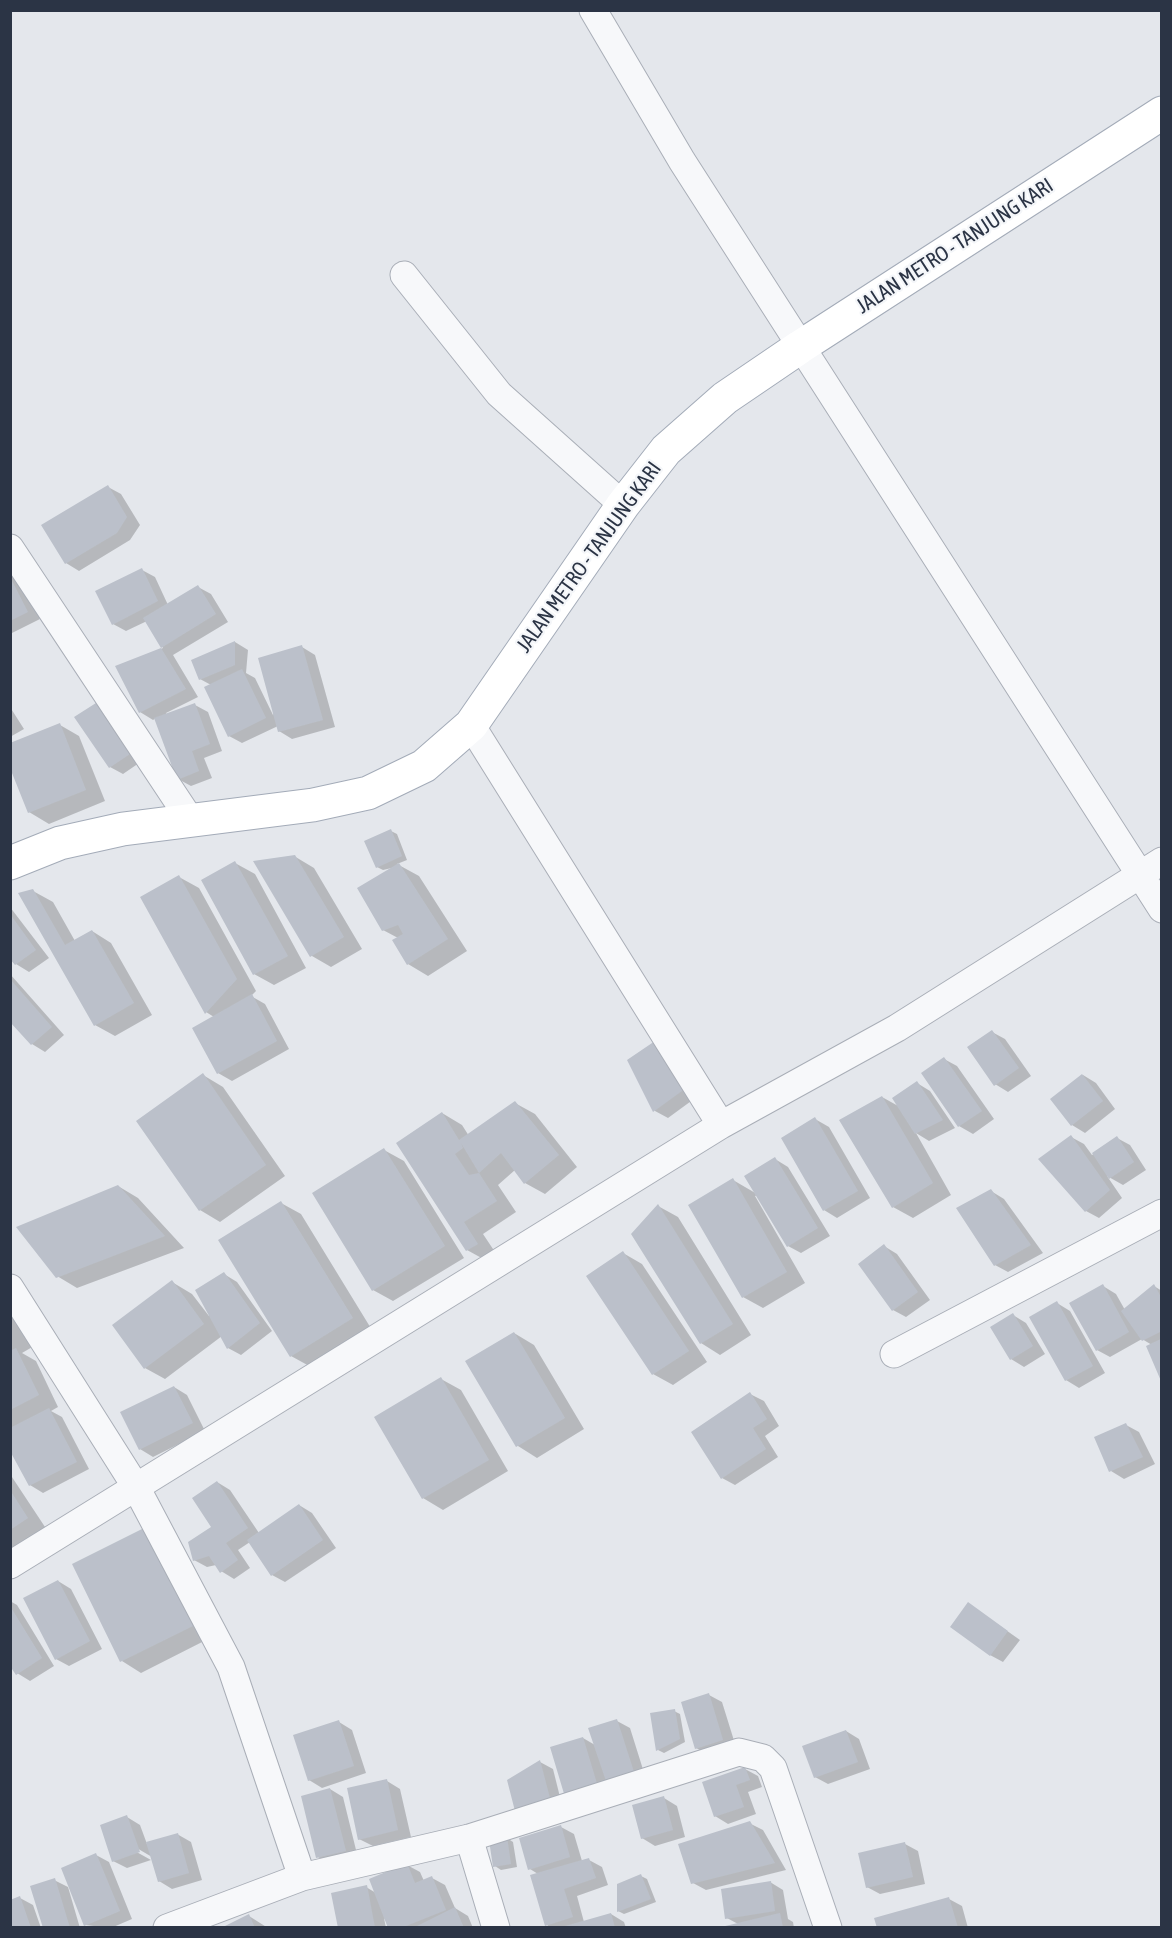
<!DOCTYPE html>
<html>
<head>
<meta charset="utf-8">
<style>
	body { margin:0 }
	#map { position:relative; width:1172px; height:1938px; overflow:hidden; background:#e4e7ec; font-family:"Asap Condensed",sans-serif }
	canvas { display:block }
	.frame { position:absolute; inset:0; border:12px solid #2b3445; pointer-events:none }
</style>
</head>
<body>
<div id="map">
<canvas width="1172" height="1938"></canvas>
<div class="frame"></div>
</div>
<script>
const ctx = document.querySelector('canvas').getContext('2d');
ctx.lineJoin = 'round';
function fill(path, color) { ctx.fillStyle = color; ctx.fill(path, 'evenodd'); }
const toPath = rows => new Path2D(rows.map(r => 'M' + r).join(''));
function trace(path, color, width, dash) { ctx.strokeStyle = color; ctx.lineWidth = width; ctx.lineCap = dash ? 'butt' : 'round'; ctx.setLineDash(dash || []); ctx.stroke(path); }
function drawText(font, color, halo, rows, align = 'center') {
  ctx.font = font + ' "Asap Condensed",sans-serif'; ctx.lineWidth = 4.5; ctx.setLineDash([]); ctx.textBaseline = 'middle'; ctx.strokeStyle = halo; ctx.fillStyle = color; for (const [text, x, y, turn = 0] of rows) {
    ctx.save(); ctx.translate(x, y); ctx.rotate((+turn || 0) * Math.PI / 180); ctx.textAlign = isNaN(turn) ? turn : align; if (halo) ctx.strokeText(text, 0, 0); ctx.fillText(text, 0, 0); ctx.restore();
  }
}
fill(toPath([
	[108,487,121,494,140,525,130,540,79,571,66,563],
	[10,562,40,619,10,634],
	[142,570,155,577,168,605,198,587,211,594,228,622,173,655,198,697,166,713,167,715,195,705,208,712,222,751,204,758,212,778,191,786,178,779,156,718,153,720,140,712,117,667,163,648,147,621,126,631,113,624],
	[235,642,248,650,246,673,255,678,273,715,302,647,315,655,335,727,292,739,279,731,278,726,242,743,229,736,211,685,200,679,193,661],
	[96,704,109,712,142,761,123,774,110,767],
	[10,707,24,729,10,737],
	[60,725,79,736,105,801,49,824,29,812],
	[391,831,397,834,407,860,397,864,419,876,467,951,428,976,408,964,394,941,398,938,383,930,396,867,383,870,377,867],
	[294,856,314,868,362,949,331,967,312,956],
	[235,863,255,874,306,968,274,985,254,974],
	[179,877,199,888,256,991,251,996,265,1004,289,1049,232,1081,218,1073,214,1017,206,1012],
	[33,891,53,902,75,941,92,931,111,943,152,1015,115,1036,95,1025],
	[10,907,49,958,29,972,16,964,10,956],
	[10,974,64,1035,45,1052,32,1044,10,1019],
	[992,1032,1005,1039,1031,1076,1008,1092,995,1084],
	[944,1059,957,1066,994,1119,973,1134,959,1126,923,1073],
	[629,1061,698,1096,668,1118,655,1111],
	[203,1075,223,1087,285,1176,220,1222,200,1210],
	[1083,1075,1096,1083,1115,1109,1085,1133,1072,1125],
	[917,1083,930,1091,955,1128,929,1141,916,1133,951,1195,913,1218,893,1207,882,1097,900,1107],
	[515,1103,535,1114,577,1167,545,1194,525,1183,515,1170,498,1185,516,1212,483,1234,497,1255,487,1261,467,1250,442,1113,462,1125,469,1136],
	[815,1119,829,1127,870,1198,837,1218,824,1210],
	[1071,1137,1084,1144,1092,1155,1117,1138,1130,1145,1146,1170,1123,1185,1107,1176,1122,1198,1099,1218,1086,1211],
	[384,1150,404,1161,464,1258,393,1301,373,1290],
	[775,1159,788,1167,830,1236,801,1253,788,1246,758,1195,755,1196,805,1283,763,1308,743,1297,733,1180,757,1194],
	[118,1186,138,1198,184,1248,77,1288,57,1276],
	[991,1191,1004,1199,1043,1253,1008,1272,995,1265],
	[281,1203,301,1214,372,1330,311,1367,291,1356],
	[658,1206,678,1217,751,1335,720,1355,701,1343],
	[884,1246,897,1254,930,1300,906,1317,893,1310],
	[623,1253,642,1264,707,1362,673,1385,653,1374],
	[224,1274,237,1282,272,1331,241,1355,228,1348,222,1336,165,1379,145,1368,172,1282,192,1294,209,1316],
	[1103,1286,1116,1294,1125,1310,1154,1286,1162,1291,1162,1378,1148,1347,1152,1345,1142,1339,1110,1357,1097,1350],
	[1057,1303,1070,1311,1105,1373,1079,1388,1066,1380],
	[10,1311,34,1346,22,1353,36,1361,58,1407,51,1411,62,1417,89,1469,43,1493,30,1485,10,1447],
	[1013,1315,1026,1323,1045,1354,1024,1367,1011,1359],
	[514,1333,534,1345,584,1429,537,1458,518,1446,467,1362],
	[441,1379,461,1390,508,1471,443,1510,423,1498],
	[174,1387,187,1395,205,1431,153,1457,140,1449,122,1413],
	[750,1394,764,1401,779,1426,765,1436,778,1457,735,1485,722,1478],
	[1126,1425,1139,1432,1155,1464,1124,1479,1111,1471],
	[10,1474,47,1530,10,1553],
	[217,1482,230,1490,259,1533,299,1505,312,1513,336,1548,285,1582,272,1575,250,1542,238,1550,250,1568,234,1579,221,1571,216,1565,207,1567,194,1560,213,1527],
	[164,1541,212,1637,141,1673,122,1661],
	[58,1581,71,1589,102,1649,69,1666,56,1659],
	[10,1601,17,1605,54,1666,30,1681,17,1673,10,1663],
	[969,1604,1020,1640,1003,1662,990,1655],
	[709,1695,722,1702,736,1747,710,1755,696,1748],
	[674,1711,680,1714,685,1742,664,1753,658,1750],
	[617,1721,630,1728,646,1779,579,1803,583,1738,595,1745],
	[339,1722,352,1730,366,1773,322,1788,309,1780],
	[846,1731,859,1739,870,1769,828,1784,815,1777],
	[540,1762,553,1769,564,1813,531,1822],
	[745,1769,758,1776,762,1787,748,1792,756,1814,728,1824,715,1816],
	[387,1781,400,1789,411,1837,373,1846,359,1839],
	[330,1789,343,1797,358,1858,331,1865,318,1857],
	[664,1798,677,1806,685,1837,655,1846,642,1838],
	[127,1817,140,1825,147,1844,177,1834,191,1842,202,1880,172,1889,159,1881,152,1857,135,1847,133,1850,151,1860,127,1868,113,1861],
	[749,1823,763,1830,786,1870,706,1890,693,1883],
	[561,1827,574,1834,582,1861,589,1860,602,1867,608,1885,577,1896,584,1922,611,1914,624,1922,626,1928,551,1928,547,1925,538,1874,530,1869],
	[507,1838,513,1842,517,1867,501,1870,495,1866],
	[905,1844,918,1851,925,1884,880,1894,867,1887],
	[96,1855,109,1862,132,1919,111,1928,85,1925],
	[407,1865,420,1872,424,1881,432,1878,445,1885,455,1908,468,1916,473,1928,390,1928,384,1918,386,1928,340,1928,366,1887,376,1893],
	[641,1876,647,1879,656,1902,624,1914,618,1911],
	[54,1880,68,1887,80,1928,45,1928],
	[770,1882,783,1890,788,1919,793,1922,794,1928,724,1928,738,1924,727,1918],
	[20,1898,33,1905,41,1928,10,1928],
	[949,1899,962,1906,968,1928,879,1928],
	[249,1916,268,1928,224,1928]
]), '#0003');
fill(toPath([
	[108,485,127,517,117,533,65,564,41,525],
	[142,568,158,601,112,625,95,591],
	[10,577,28,612,10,621],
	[198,585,216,614,161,648,143,618],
	[235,641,235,665,199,680,191,660],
	[302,645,323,720,278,732,258,658],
	[161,648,186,689,139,713,115,666],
	[242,669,266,718,228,737,204,687],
	[96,703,130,754,109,768,74,717],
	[195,703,210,744,192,751,199,771,177,780,154,718],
	[60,723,86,790,28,813,10,768,10,743],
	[391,829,402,856,376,868,364,841],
	[295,855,344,937,310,957,253,861],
	[235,861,288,956,253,975,201,880],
	[399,863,448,939,407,965,392,940,403,934,398,925,382,931,357,888],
	[179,875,237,979,205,1014,140,897],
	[33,889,65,945,92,930,134,1003,94,1026,18,893],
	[10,914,36,950,15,965,10,959],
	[10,979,52,1027,31,1045,10,1022],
	[252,994,277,1041,217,1074,192,1028],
	[992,1030,1019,1068,994,1086,967,1047],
	[655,1041,686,1088,653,1112,627,1060],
	[944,1057,982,1111,958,1127,921,1073],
	[203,1073,266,1165,199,1211,136,1121],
	[1082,1074,1103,1101,1071,1126,1050,1099],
	[917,1081,943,1120,915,1134,892,1098],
	[882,1096,933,1183,892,1208,839,1120],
	[515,1101,559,1155,524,1184,501,1153,479,1173,461,1143,463,1148,455,1154,469,1175,479,1173,497,1201,464,1222,478,1244,466,1251,396,1143,442,1112,459,1140],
	[815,1117,858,1191,823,1211,781,1138],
	[1071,1135,1110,1190,1085,1212,1038,1159],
	[1117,1136,1134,1162,1109,1179,1092,1153],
	[384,1148,445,1246,372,1291,312,1193],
	[775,1157,818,1228,787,1247,744,1176],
	[733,1178,787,1272,742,1298,688,1205],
	[118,1185,165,1236,56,1278,16,1227],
	[991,1189,1031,1245,994,1266,956,1208],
	[281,1201,353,1318,290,1357,218,1240],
	[658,1204,733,1324,700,1344,631,1234],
	[884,1244,918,1292,892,1311,858,1264],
	[623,1251,689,1351,652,1375,586,1276],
	[224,1272,260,1323,227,1349,195,1290],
	[172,1280,204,1324,144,1369,112,1325],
	[1103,1284,1129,1332,1096,1351,1069,1303],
	[1154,1284,1162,1299,1162,1331,1142,1341,1121,1311],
	[1057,1301,1093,1366,1065,1381,1029,1317],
	[1013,1313,1033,1346,1010,1360,990,1327],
	[514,1332,565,1418,516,1447,465,1361],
	[1161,1339,1161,1381,1146,1346],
	[16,1348,39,1395,10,1410,10,1351],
	[441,1377,489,1460,422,1499,374,1417],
	[174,1386,193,1423,139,1450,120,1412],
	[750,1392,767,1419,753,1428,766,1449,721,1479,691,1432],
	[49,1408,77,1462,29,1486,10,1451,10,1428],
	[1126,1423,1143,1457,1109,1472,1094,1437],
	[217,1481,248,1528,226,1543,238,1560,220,1573,209,1556,193,1561,188,1542,211,1527,192,1498],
	[10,1490,28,1518,10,1530],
	[299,1504,323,1540,271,1576,247,1540],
	[144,1528,193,1626,120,1662,72,1564],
	[58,1580,90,1641,55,1660,23,1598],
	[968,1602,1008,1631,990,1656,950,1627],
	[10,1606,42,1658,16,1675,10,1666],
	[709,1693,723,1740,695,1749,681,1702],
	[675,1709,680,1739,656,1751,650,1713],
	[617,1719,634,1772,606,1781,588,1728],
	[339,1720,354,1766,308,1781,293,1735],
	[846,1730,858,1762,814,1778,802,1746],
	[583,1737,598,1787,565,1797,550,1747],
	[540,1760,552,1806,516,1815,507,1780],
	[745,1767,750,1780,736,1785,744,1807,714,1817,702,1782],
	[387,1779,398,1830,358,1840,347,1788],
	[330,1788,346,1851,316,1858,301,1796],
	[664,1796,673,1830,641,1839,632,1805],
	[127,1815,140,1852,112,1862,100,1825],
	[750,1821,775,1863,691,1884,678,1844],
	[561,1825,570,1857,528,1870,519,1838],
	[178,1833,189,1873,158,1882,146,1842],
	[507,1837,511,1864,493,1867,489,1840],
	[905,1842,913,1877,866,1888,858,1853],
	[96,1853,120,1911,84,1926,61,1868],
	[589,1858,596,1878,564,1889,573,1917,545,1926,530,1875],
	[407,1863,415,1883,432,1876,446,1910,401,1928,388,1928,369,1879],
	[641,1874,651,1899,617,1912,617,1884],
	[55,1878,70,1928,43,1928,30,1886],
	[771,1881,775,1911,725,1919,721,1889],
	[367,1885,375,1928,338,1928,331,1893],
	[20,1896,31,1928,10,1928,10,1900],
	[949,1897,958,1928,877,1928,874,1918],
	[455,1907,464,1928,413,1928],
	[611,1913,615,1928,562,1928,562,1927],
	[780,1913,783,1928,721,1928,721,1927],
	[249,1914,255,1928,221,1928]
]), '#bbc0ca');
const minor = toPath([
	[593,10,682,161,1162,909],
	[404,275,499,394,623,505],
	[10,548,191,821],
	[471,725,721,1125],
	[10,1288,136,1487,231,1667,302,1877],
	[894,1354,1162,1213],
	[10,1565,721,1125,897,1028,1162,861],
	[469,1838,496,1928],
	[167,1928,302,1877,469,1838,739,1752,763,1758,773,1768,828,1928]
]);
const primary = toPath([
	[10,863,60,843,123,829,313,805,368,793,424,766,471,725,623,505,666,450,725,398,800,347,1162,113]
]);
trace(minor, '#a9aeb7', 29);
trace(primary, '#a3abb8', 35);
trace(minor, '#f7f8fa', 27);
trace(primary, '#fff', 33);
drawText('21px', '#2b3445', '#f4f6f9', [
	["JALAN METRO - TANJUNG KARI",955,246,-33],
	["JALAN METRO - TANJUNG KARI",589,557,-54]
]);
</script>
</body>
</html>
